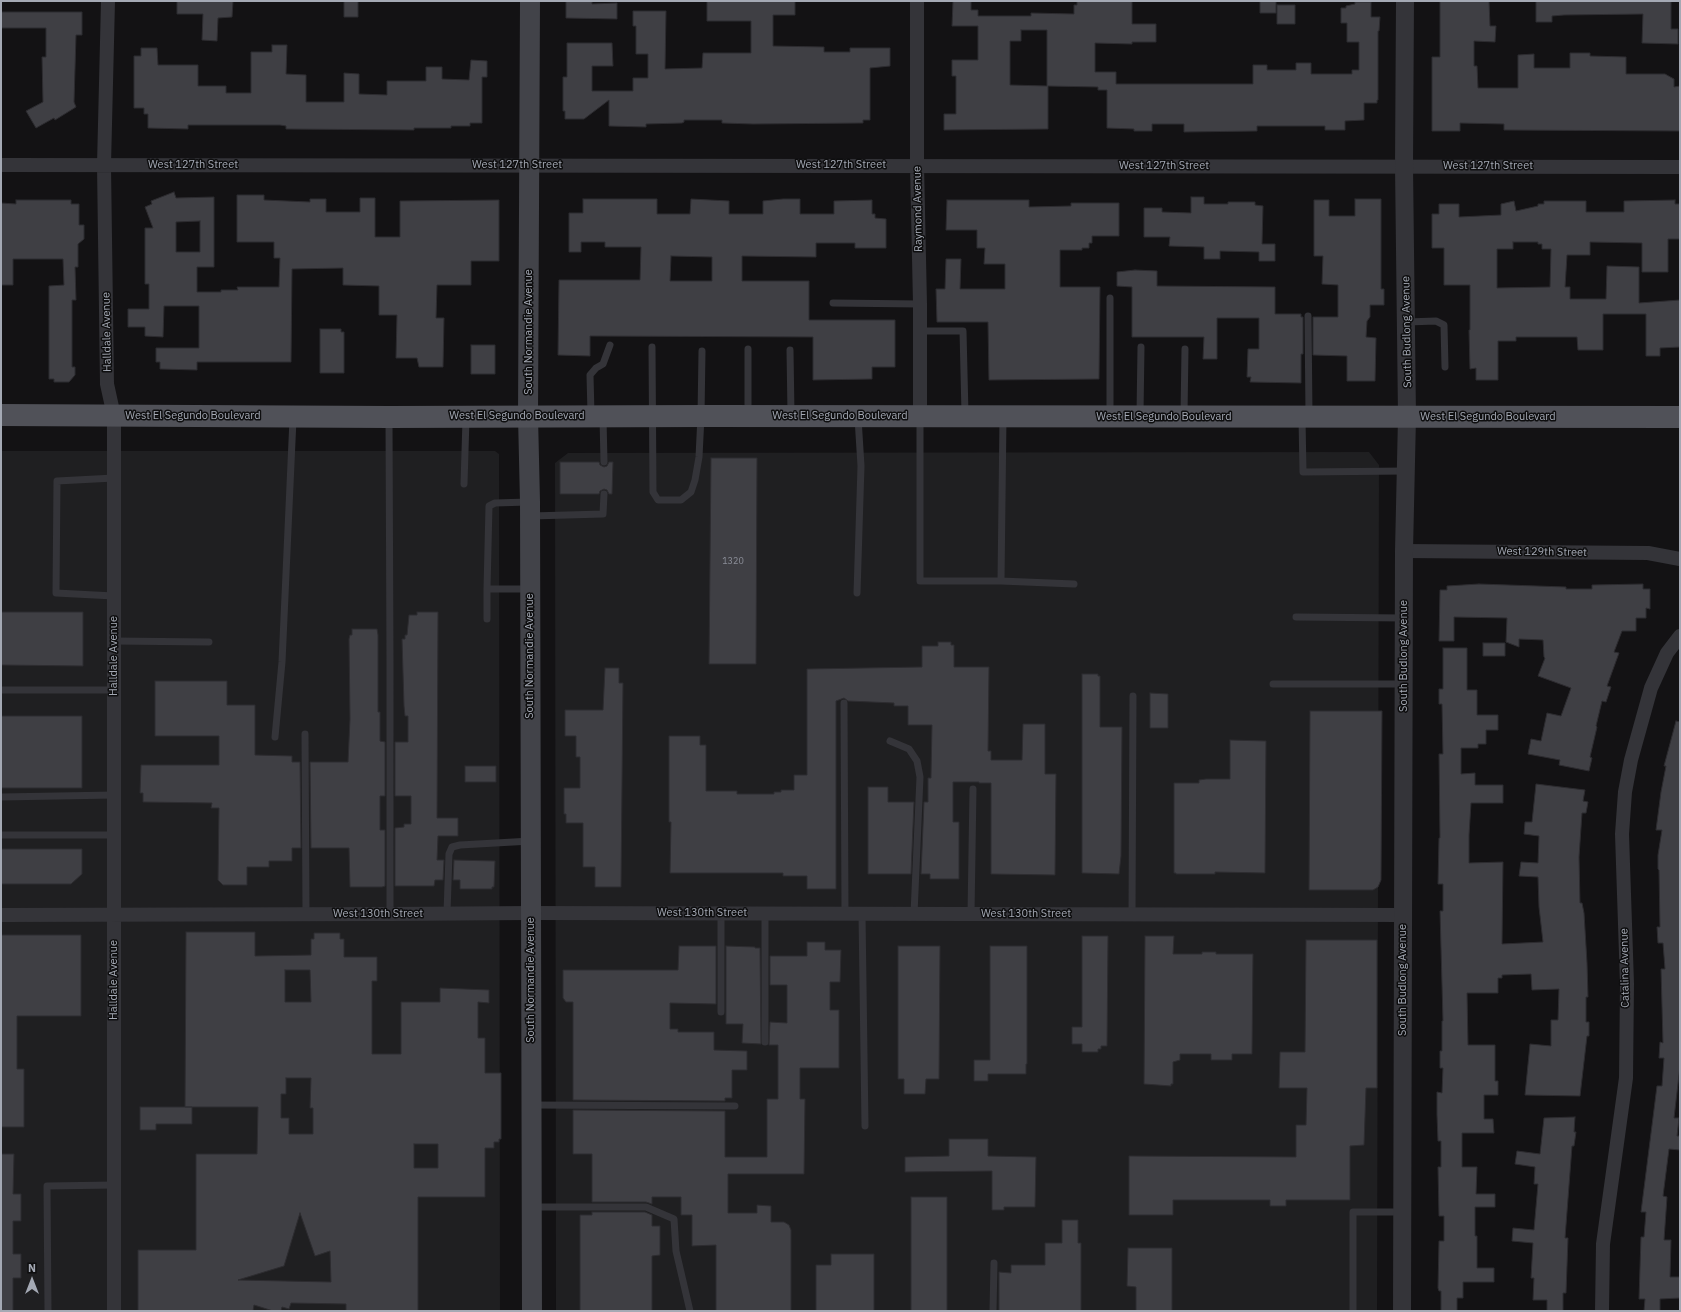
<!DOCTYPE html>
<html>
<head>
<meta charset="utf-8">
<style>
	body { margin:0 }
	#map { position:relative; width:1681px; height:1312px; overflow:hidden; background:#131214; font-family:"IBM Plex Sans",sans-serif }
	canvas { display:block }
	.frame { position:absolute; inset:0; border:2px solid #a4a9b4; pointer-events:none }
	.north { position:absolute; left:12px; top:1260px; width:40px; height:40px; -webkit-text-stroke:3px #0e0e0f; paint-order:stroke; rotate:0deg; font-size:11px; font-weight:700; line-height:16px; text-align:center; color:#a4a9b4 }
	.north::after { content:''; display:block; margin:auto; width:14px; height:18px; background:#a4a9b4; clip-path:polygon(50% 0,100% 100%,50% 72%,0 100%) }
</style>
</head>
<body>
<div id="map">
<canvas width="1681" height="1312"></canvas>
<div class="frame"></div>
<div class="north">N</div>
</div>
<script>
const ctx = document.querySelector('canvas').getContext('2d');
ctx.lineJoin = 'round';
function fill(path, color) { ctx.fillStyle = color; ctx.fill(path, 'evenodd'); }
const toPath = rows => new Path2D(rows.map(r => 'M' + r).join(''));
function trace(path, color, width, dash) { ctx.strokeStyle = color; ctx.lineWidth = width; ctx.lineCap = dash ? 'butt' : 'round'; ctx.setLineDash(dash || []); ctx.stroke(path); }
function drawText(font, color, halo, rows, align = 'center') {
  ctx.font = font + ' "IBM Plex Sans",sans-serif'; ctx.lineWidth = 3; ctx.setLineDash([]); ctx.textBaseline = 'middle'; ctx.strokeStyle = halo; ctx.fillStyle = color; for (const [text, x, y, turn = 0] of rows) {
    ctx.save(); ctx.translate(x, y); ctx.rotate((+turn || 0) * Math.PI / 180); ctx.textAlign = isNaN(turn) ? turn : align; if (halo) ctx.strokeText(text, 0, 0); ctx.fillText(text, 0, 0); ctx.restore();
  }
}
fill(toPath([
	[1,451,495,451,499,454,500,1311,1,1311],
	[1369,452,1379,465,1377,1311,556,1311,555,463,568,453]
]), '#1f1f21');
const building = toPath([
	[177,1,233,1,232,17,218,18,217,41,202,40,203,14,177,14,177,1],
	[344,1,358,1,358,17,344,17,344,1],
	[566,1,592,1,592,4,617,3,617,19,566,18,566,1],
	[707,1,795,1,795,15,773,15,773,46,824,47,824,52,850,52,850,48,890,48,890,66,870,68,870,120,863,120,863,123,753,124,722,123,722,120,684,120,684,122,682,123,646,124,646,127,609,126,609,100,584,119,565,119,565,111,563,111,563,77,567,77,567,43,612,43,613,66,592,66,592,91,633,91,633,78,648,78,648,54,636,54,636,26,633,26,633,11,666,11,665,69,702,68,703,53,751,53,751,21,707,21,707,1],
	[953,1,971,1,971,10,978,10,978,16,1031,16,1031,13,1074,14,1074,5,1077,5,1077,1,1132,1,1132,24,1156,24,1156,42,1132,42,1132,44,1095,43,1095,72,1116,72,1116,84,1253,84,1253,65,1267,65,1267,70,1296,70,1296,63,1311,63,1311,74,1352,74,1352,70,1359,70,1359,42,1347,42,1347,23,1341,23,1341,8,1346,8,1346,6,1355,4,1355,2,1371,2,1371,17,1380,17,1379,31,1378,31,1378,100,1377,100,1377,103,1364,103,1364,120,1345,121,1345,130,1325,130,1325,126,1257,126,1257,131,1184,132,1184,124,1152,124,1152,131,1134,131,1134,129,1107,128,1107,90,1098,90,1098,87,1048,86,1048,129,944,130,944,114,956,114,956,76,952,76,952,60,978,60,978,26,952,26,953,1],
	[1021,30,1047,30,1047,86,1010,85,1010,41,1021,41,1021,30],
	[1260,1,1276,1,1276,13,1260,13,1260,1],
	[1440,1,1489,1,1490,26,1496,26,1495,42,1474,41,1474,66,1477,66,1478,88,1518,88,1518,55,1534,54,1534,68,1570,68,1570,53,1590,53,1590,56,1626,57,1626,74,1665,74,1674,79,1674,87,1680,86,1680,131,1504,130,1504,124,1460,123,1460,131,1432,131,1432,57,1440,57,1440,1],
	[1536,1,1671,1,1671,29,1678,29,1678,44,1642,43,1643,14,1564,15,1552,16,1552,22,1536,22,1536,1],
	[1277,5,1295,5,1295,24,1277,24,1277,5],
	[1,12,82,12,82,35,76,35,74,102,76,107,55,120,54,118,36,128,26,111,43,102,42,57,46,57,46,28,1,28,1,12],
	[272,45,287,45,286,74,306,75,306,102,344,102,344,73,359,74,359,94,387,95,387,81,426,81,426,67,442,67,442,79,469,80,471,60,487,61,487,77,482,77,482,123,470,123,470,126,451,126,451,128,414,128,414,130,286,129,286,126,280,125,188,125,188,129,148,128,148,114,144,114,144,108,134,108,134,56,141,56,141,48,157,48,158,65,198,65,198,86,226,86,226,93,251,93,251,52,272,52,272,45],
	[174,192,176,198,214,197,214,267,197,267,197,292,221,292,221,290,238,290,237,287,279,287,280,258,274,258,274,242,237,242,237,195,264,195,264,200,310,202,310,199,326,199,326,212,360,212,360,198,375,198,375,237,400,237,400,201,499,200,499,261,471,261,471,285,437,285,436,318,444,318,443,367,419,367,417,358,396,358,397,315,379,315,379,286,343,285,343,268,292,269,291,362,197,362,197,370,160,369,160,362,156,362,156,348,199,348,199,306,164,306,163,337,145,336,145,327,128,327,128,309,149,309,149,284,145,284,145,228,153,228,145,207,152,204,151,201,174,192],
	[200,221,200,252,176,252,176,222,200,221],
	[1191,197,1204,197,1204,204,1228,204,1228,202,1255,202,1255,205,1263,206,1262,244,1275,244,1275,261,1259,261,1259,252,1220,251,1220,259,1204,259,1204,247,1169,246,1170,237,1144,237,1144,208,1162,208,1162,212,1191,213,1191,197],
	[583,199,657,199,657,214,690,214,691,199,729,201,729,214,763,214,763,201,783,199,800,199,800,214,834,214,834,201,872,200,872,214,875,214,875,218,886,219,886,248,855,248,855,243,816,243,816,257,742,256,742,281,809,281,809,320,895,320,895,367,872,367,872,379,813,380,813,337,590,336,590,356,558,355,559,280,640,280,641,247,605,247,605,242,581,242,581,252,569,252,569,213,583,213,583,199],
	[671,256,712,257,712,281,670,281,671,256],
	[1355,199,1381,199,1381,289,1384,289,1384,305,1370,305,1370,317,1367,321,1366,337,1376,338,1375,381,1347,381,1347,356,1313,355,1313,317,1338,317,1338,285,1322,284,1323,256,1314,256,1314,200,1329,200,1329,216,1355,216,1355,199],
	[16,200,71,200,71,204,79,204,79,225,84,225,84,239,78,244,78,267,75,267,76,300,72,300,72,367,75,367,75,375,69,382,54,382,54,379,49,379,49,286,64,285,63,259,13,259,13,285,1,285,1,203,16,204,16,200],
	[947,200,1029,200,1029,207,1071,206,1071,203,1119,203,1119,236,1092,236,1092,243,1089,243,1089,248,1082,248,1082,250,1060,250,1060,287,1100,287,1099,379,989,380,988,322,937,322,936,289,945,289,946,259,961,259,960,289,1005,289,1005,264,984,264,985,248,977,248,977,230,946,230,947,200],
	[1675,200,1675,204,1680,204,1680,239,1668,239,1668,272,1642,272,1642,243,1590,242,1590,255,1567,255,1565,287,1570,287,1570,299,1606,299,1607,266,1639,267,1639,303,1680,300,1680,347,1660,348,1660,356,1646,356,1646,314,1603,314,1603,350,1578,350,1577,337,1516,337,1516,341,1498,341,1498,380,1476,380,1476,368,1470,369,1469,330,1470,330,1470,285,1444,285,1444,248,1432,248,1432,214,1439,214,1439,204,1459,204,1459,217,1501,215,1501,204,1514,201,1516,211,1538,206,1538,204,1544,204,1544,201,1586,201,1586,212,1624,212,1624,201,1675,200],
	[1513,242,1538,242,1538,244,1542,244,1542,249,1551,249,1550,287,1497,288,1497,249,1513,249,1513,242],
	[1135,270,1157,271,1157,286,1275,287,1275,314,1301,314,1301,317,1303,317,1303,354,1301,354,1301,383,1250,382,1251,377,1247,377,1248,349,1259,349,1259,318,1217,318,1217,359,1203,359,1204,337,1132,337,1132,287,1117,286,1117,272,1135,270],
	[320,329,341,329,341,332,344,332,344,373,320,373,320,329],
	[471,345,495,345,495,374,471,374,471,345],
	[711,458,757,458,756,664,709,664,711,458],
	[560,462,599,462,600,465,604,467,607,466,609,462,613,462,612,494,609,494,607,490,604,489,600,491,599,494,560,494,560,462],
	[1479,584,1566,587,1566,589,1592,589,1592,585,1643,584,1643,589,1650,589,1650,609,1646,608,1646,618,1636,618,1636,631,1622,631,1614,652,1619,653,1607,686,1611,687,1606,702,1602,701,1596,726,1597,727,1590,757,1592,758,1589,771,1559,765,1560,760,1528,754,1531,739,1541,741,1547,713,1561,716,1571,688,1538,676,1545,658,1544,657,1543,640,1519,639,1519,647,1506,642,1507,618,1454,617,1454,641,1439,641,1440,590,1447,590,1447,586,1479,584],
	[1,612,83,612,83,666,1,665,1,612],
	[417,612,438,612,437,818,458,818,458,836,438,836,437,860,444,860,443,880,435,880,434,886,395,886,395,828,404,827,404,824,411,824,411,796,395,796,395,742,408,742,408,716,405,716,404,706,402,639,405,639,405,635,407,635,409,615,417,615,417,612],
	[352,629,377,629,378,635,378,712,380,712,380,741,385,742,385,796,380,796,380,830,385,830,385,886,382,887,350,887,349,848,311,848,310,762,348,762,350,719,349,639,350,635,352,635,352,629],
	[938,642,951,642,951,645,954,645,954,667,989,667,988,751,991,751,991,760,1022,760,1023,724,1045,724,1045,774,1056,774,1055,875,991,874,991,783,979,783,979,782,953,782,953,822,959,822,959,879,930,879,930,874,921,874,924,802,928,802,928,778,931,778,931,775,932,725,908,725,908,706,894,706,894,703,848,701,844,698,836,701,836,889,807,889,807,876,783,876,783,873,670,873,671,822,669,822,669,736,700,736,700,745,706,745,706,791,737,791,737,794,774,794,774,792,781,792,781,790,794,790,794,775,807,775,807,669,922,667,922,646,938,646,938,642],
	[1483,643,1505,643,1505,656,1483,656,1483,643],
	[1443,648,1467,648,1467,690,1477,690,1477,715,1498,715,1498,730,1486,730,1486,744,1478,744,1478,748,1461,748,1461,774,1475,773,1475,785,1503,785,1503,803,1471,803,1469,835,1469,863,1503,862,1502,944,1543,942,1539,907,1538,877,1519,876,1521,862,1538,863,1539,836,1524,834,1525,822,1532,822,1536,784,1585,790,1583,801,1588,802,1586,813,1582,813,1579,857,1580,903,1582,903,1584,913,1587,963,1588,997,1586,997,1586,1022,1589,1022,1589,1036,1587,1036,1580,1096,1525,1095,1530,1044,1551,1046,1551,1020,1558,1020,1559,989,1532,990,1531,974,1502,975,1502,978,1498,978,1498,993,1467,993,1468,1045,1495,1045,1495,1081,1498,1081,1498,1095,1484,1095,1484,1119,1493,1119,1494,1133,1462,1133,1462,1167,1477,1167,1476,1194,1495,1194,1495,1207,1475,1207,1475,1236,1477,1236,1477,1268,1494,1268,1494,1282,1463,1282,1463,1298,1457,1298,1457,1311,1441,1311,1441,1291,1439,1291,1438,1288,1439,1241,1444,1241,1444,1216,1439,1216,1438,1167,1441,1167,1441,1141,1438,1141,1437,1115,1437,1092,1442,1093,1443,1068,1440,1068,1440,1051,1442,1051,1442,1021,1443,1021,1440,911,1443,911,1443,884,1438,884,1439,838,1440,838,1439,754,1443,754,1442,704,1439,704,1439,689,1443,689,1443,648],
	[605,668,619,668,619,683,623,683,621,887,595,887,595,867,583,867,583,823,566,823,566,814,564,814,564,788,580,788,580,757,576,757,576,736,565,736,565,710,603,710,605,668],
	[1082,674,1098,674,1098,676,1100,676,1100,727,1122,727,1121,856,1119,874,1082,873,1082,674],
	[155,681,227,681,227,705,255,705,255,755,292,756,292,762,300,762,301,848,292,848,292,861,269,861,269,867,247,867,247,885,223,885,218,880,219,808,211,808,212,803,143,802,143,793,140,793,141,765,219,765,219,736,155,736,155,681],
	[1150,693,1168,694,1168,728,1150,728,1150,693],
	[1310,711,1382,711,1381,880,1378,887,1373,890,1309,890,1310,711],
	[1,716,82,716,82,788,1,788,1,716],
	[1676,721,1680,722,1680,1066,1674,1118,1679,1118,1677,1136,1680,1136,1680,1150,1669,1149,1663,1196,1667,1197,1664,1240,1671,1240,1670,1277,1680,1277,1680,1298,1660,1299,1660,1311,1644,1311,1645,1299,1639,1299,1641,1237,1644,1237,1646,1212,1641,1212,1657,1086,1662,1086,1664,1058,1659,1058,1660,1042,1663,1043,1661,969,1665,969,1663,943,1658,943,1657,927,1660,927,1659,870,1658,869,1658,855,1662,830,1656,830,1661,792,1666,766,1664,766,1676,721],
	[1230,740,1266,741,1265,873,1215,872,1215,874,1176,874,1176,873,1174,873,1174,783,1199,783,1199,780,1206,779,1230,779,1230,740],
	[465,766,496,766,496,782,465,782,465,766],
	[868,787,888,787,888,802,914,802,911,874,868,874,868,787],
	[1,849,82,849,82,874,71,884,1,884,1,849],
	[454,860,495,861,494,887,492,887,492,889,460,889,460,880,453,880,454,860],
	[186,932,255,932,255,956,311,955,311,939,314,939,314,933,340,933,340,939,344,939,344,957,377,957,377,981,372,981,372,1054,401,1054,401,1002,440,1002,440,988,489,990,489,1003,478,1002,478,1038,485,1038,485,1073,501,1073,501,1139,499,1139,499,1142,494,1142,494,1148,485,1148,485,1197,418,1197,418,1311,346,1311,346,1304,291,1303,289,1309,282,1307,281,1311,273,1311,254,1305,253,1311,138,1311,138,1250,196,1250,196,1154,257,1154,258,1107,185,1107,186,932],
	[285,970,310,970,311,1002,285,1002,285,970],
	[286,1078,311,1078,310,1108,313,1108,313,1134,289,1134,289,1118,281,1118,281,1094,286,1094,286,1078],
	[414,1144,438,1144,438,1168,414,1168,414,1144],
	[300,1213,315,1256,330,1251,331,1282,238,1280,284,1266,300,1213],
	[1,935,81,935,81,1016,17,1016,17,1069,24,1069,24,1127,1,1127,1,935],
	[1082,936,1108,936,1107,1046,1101,1046,1101,1049,1098,1049,1098,1052,1082,1052,1082,1044,1072,1044,1072,1027,1082,1027,1082,936],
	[1145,936,1174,936,1173,954,1202,954,1202,952,1216,952,1216,954,1253,954,1252,1054,1232,1054,1232,1060,1211,1060,1211,1054,1180,1054,1180,1060,1173,1062,1173,1084,1171,1084,1171,1086,1144,1084,1145,936],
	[1306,940,1377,940,1377,1088,1366,1088,1364,1145,1350,1146,1350,1200,1286,1200,1286,1206,1270,1206,1270,1200,1173,1200,1173,1215,1129,1215,1129,1156,1296,1157,1296,1125,1306,1125,1307,1088,1279,1088,1280,1052,1305,1052,1306,940],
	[807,942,825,942,825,950,841,950,840,982,830,982,830,1010,839,1010,839,1068,800,1068,800,1099,805,1099,804,1174,728,1174,728,1213,757,1213,757,1205,771,1206,771,1222,784,1222,789,1225,791,1230,791,1311,716,1311,716,1245,692,1246,692,1215,681,1215,681,1197,652,1197,652,1204,646,1202,592,1202,592,1154,573,1154,573,1110,725,1111,725,1157,767,1157,767,1099,778,1099,778,1045,769,1045,770,1022,787,1023,787,985,770,985,770,956,807,956,807,942],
	[679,946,716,946,716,1004,670,1003,670,1029,678,1029,678,1032,714,1032,714,1050,747,1051,747,1070,732,1070,732,1098,725,1098,725,1101,573,1100,573,1002,566,1002,563,998,563,970,678,970,679,946],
	[726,946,755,947,755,948,760,948,761,1044,742,1043,743,1024,726,1024,726,946],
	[898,946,940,946,939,1079,926,1079,925,1094,904,1094,904,1079,898,1079,898,946],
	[990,946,1027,946,1027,1064,1026,1064,1026,1074,988,1074,988,1081,974,1081,974,1060,990,1060,990,946],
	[140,1107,192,1107,192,1124,156,1124,156,1130,140,1130,140,1107],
	[1575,1117,1574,1132,1576,1132,1574,1146,1572,1146,1565,1238,1568,1238,1566,1293,1563,1293,1563,1311,1547,1311,1547,1300,1533,1300,1534,1278,1531,1278,1533,1243,1512,1241,1513,1228,1534,1230,1538,1184,1534,1184,1535,1167,1515,1164,1517,1151,1540,1154,1544,1118,1575,1117],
	[949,1139,988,1139,988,1156,1036,1157,1035,1207,1004,1207,1004,1210,992,1210,992,1171,905,1172,905,1157,949,1156,949,1139],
	[1,1154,14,1154,13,1194,21,1194,21,1221,13,1221,13,1254,21,1254,21,1278,13,1278,13,1311,1,1311,1,1154],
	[911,1197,947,1197,947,1311,911,1311,911,1197],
	[592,1212,645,1212,652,1215,652,1226,660,1226,660,1255,652,1256,652,1311,580,1311,580,1215,592,1215,592,1212],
	[1062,1220,1078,1220,1078,1243,1081,1243,1081,1311,999,1311,999,1272,1011,1273,1011,1265,1045,1265,1045,1243,1062,1243,1062,1220],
	[1128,1248,1172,1248,1172,1311,1136,1311,1136,1287,1127,1286,1128,1248],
	[831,1254,874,1254,874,1311,816,1311,816,1265,831,1265,831,1254]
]);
fill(building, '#3f3f44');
trace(building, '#2d2c30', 1);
trace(toPath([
	[833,303,920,304],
	[1308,316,1309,415],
	[1407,322,1436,321,1444,325,1445,367],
	[920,331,963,331,965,414],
	[652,347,653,492,658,500,681,500,691,492,695,480,699,457,701,416,702,351],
	[748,349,748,414],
	[790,350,791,414],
	[591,414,590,375,596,368,603,364,610,345],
	[1140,414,1141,347],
	[1110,415,1110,298],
	[1184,415,1185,349],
	[603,418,604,462],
	[389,419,390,663,390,914],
	[920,419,920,581,1001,581,1003,418],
	[1302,419,1303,472,1406,471],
	[464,484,466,419],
	[528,502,495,503,489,506,487,589,530,589],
	[531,516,603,514,604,494],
	[1001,581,1074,584],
	[857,593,861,466,858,418],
	[114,596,56,593,57,481,114,478],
	[1296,617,1404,618],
	[487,619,487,589],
	[114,641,209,642],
	[1273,684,1403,684],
	[1,690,114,690],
	[844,703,845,913],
	[305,734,306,914],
	[275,737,282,662,293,419],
	[890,741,909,749,917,761,920,777,914,914],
	[1,797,114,795],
	[1,835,114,835],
	[447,913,449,854,452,847,460,845,531,841],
	[721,913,721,1012],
	[765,913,765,1042],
	[862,914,865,1126],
	[971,914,973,789],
	[1132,914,1133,696],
	[533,1105,735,1106],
	[533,1207,646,1207,674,1219,676,1251,690,1311],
	[48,1311,47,1186,114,1185],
	[993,1311,994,1263],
	[1353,1311,1353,1212,1402,1212]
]), '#343439', 7);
trace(toPath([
	[108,1,104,165,107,384,114,416,114,1311],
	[917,1,917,165,920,304,920,416],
	[1,165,1680,167],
	[1404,551,1648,553,1680,559],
	[1,915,390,914,531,913,1404,915],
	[1602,1311,1603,1244,1626,1078,1627,984,1622,834,1625,792,1631,760,1651,688,1667,653,1680,636]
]), '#343439', 14);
trace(toPath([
	[1402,1311,1404,551,1407,417,1404,166,1405,1]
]), '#343439', 18);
trace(toPath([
	[530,1,528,416,530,502,532,1311]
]), '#424349', 20);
trace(toPath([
	[1,415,389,417,708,416,1680,417]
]), '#505158', 22);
drawText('9px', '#8b8e98', null, [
	["1320",733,561]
]);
drawText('11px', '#a4a9b4', '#0e0e0f', [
	["West 127th Street",193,165],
	["West 127th Street",517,165],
	["West 127th Street",841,165],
	["West 127th Street",1164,166],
	["West 127th Street",1488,166],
	["Raymond Avenue",918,209,-91],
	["Halldale Avenue",107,332,-91],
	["South Normandie Avenue",529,332,-90],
	["South Budlong Avenue",1407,332,-91],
	["West El Segundo Boulevard",193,416],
	["West El Segundo Boulevard",517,416],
	["West El Segundo Boulevard",840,416],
	["West El Segundo Boulevard",1164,417],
	["West El Segundo Boulevard",1488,417],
	["West 129th Street",1542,552,1],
	["Halldale Avenue",114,656,-90],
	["South Normandie Avenue",530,656,-90],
	["South Budlong Avenue",1404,656,-90],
	["West 130th Street",702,913],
	["West 130th Street",378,914],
	["West 130th Street",1026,914],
	["Catalina Avenue",1625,968,-91],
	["Halldale Avenue",114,980,-90],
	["South Normandie Avenue",531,980,-90],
	["South Budlong Avenue",1403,980,-90]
]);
</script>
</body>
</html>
